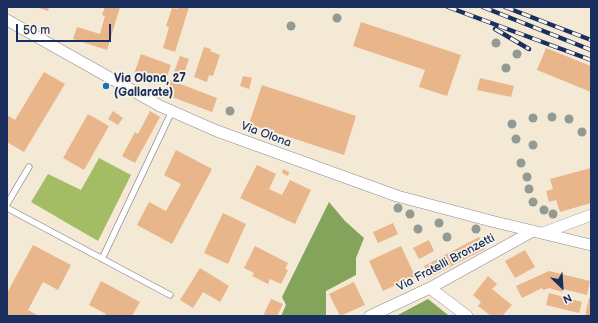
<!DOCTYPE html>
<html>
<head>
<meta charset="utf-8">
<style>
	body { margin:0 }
	#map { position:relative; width:598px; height:323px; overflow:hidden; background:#f4e9d4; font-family:"Balsamiq Sans",sans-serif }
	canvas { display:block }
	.frame { position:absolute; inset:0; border:8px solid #1b2f5e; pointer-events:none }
	.north { position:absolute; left:542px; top:267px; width:40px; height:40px; -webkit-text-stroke:3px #f7f3e8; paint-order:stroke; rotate:155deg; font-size:11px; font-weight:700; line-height:16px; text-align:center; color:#1b2f5e }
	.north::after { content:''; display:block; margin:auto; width:14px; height:18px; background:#1b2f5e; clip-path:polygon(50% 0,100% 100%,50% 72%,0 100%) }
	.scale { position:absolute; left:16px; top:24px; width:95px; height:18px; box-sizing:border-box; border:2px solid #1b2f5e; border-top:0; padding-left:5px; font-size:12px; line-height:14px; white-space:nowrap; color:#1b2f5e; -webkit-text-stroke:3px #f7f3e8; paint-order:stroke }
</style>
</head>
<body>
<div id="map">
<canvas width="598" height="323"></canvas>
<div class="frame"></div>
<div class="north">N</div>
<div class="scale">50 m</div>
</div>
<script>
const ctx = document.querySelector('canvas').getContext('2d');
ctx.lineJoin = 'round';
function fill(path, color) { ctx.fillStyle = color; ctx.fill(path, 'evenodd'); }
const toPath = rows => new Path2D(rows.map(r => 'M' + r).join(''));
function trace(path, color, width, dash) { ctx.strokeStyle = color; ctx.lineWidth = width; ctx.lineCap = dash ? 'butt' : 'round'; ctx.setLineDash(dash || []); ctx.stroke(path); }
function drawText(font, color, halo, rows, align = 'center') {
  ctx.font = font + ' "Balsamiq Sans",sans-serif'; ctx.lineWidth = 3.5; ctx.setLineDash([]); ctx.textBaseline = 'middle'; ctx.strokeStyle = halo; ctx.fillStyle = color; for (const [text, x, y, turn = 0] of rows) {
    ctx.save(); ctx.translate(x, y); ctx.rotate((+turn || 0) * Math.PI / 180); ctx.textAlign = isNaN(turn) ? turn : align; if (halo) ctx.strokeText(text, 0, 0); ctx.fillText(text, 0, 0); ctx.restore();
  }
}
fill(toPath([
	[99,158,131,175,98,241,31,202,48,174,81,190]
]), '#a4bd64');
fill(toPath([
	[329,202,345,221,364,238,356,258,356,275,326,291,326,316,281,316,286,305,282,297],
	[428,299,448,315,396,316]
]), '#83a45a');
fill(toPath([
	[36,7,49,7,48,11],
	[105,7,120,7,107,50,73,39,77,27,100,34,105,16,102,15],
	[178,7,189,7,175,52,163,48,169,27,166,26,172,8,177,9],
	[361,22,461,55,447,96,419,87,425,70,353,46],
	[204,47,211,49,210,51,220,55,213,76,209,75,207,82,194,77],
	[546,48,591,66,591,92,537,70],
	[141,54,171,65,166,79,154,75,151,84,133,77],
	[180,56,189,59,183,76,174,72],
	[44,72,65,84,24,152,7,142,7,115,15,120],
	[243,76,252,78,249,89,240,86],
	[480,78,514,86,511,97,477,90],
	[170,80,217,98,212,112,164,94],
	[262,85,356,116,344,155,249,124],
	[113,111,123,118,118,125,108,119],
	[150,111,160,117,135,163,122,156,135,132,138,134],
	[88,114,109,126,84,170,63,158],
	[176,150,212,169,172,244,137,225,149,202,166,211,181,184,164,175],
	[257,165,276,174,269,189,282,195,290,180,311,190,295,224,240,198],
	[591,168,591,203,560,212,556,200,549,202,546,191,553,189,550,179],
	[283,169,289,172,288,176,282,173],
	[223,213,246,224,228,264,204,253],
	[393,223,398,234,378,243,373,232],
	[479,237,485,249,430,277,424,266],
	[429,240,434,251,419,259,413,248],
	[33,245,71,265,58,290,43,282,28,310,39,316,7,316,7,293],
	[255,246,288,263,285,269,288,270,281,284,270,279,268,284,252,276,254,273,244,268],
	[401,246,415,276,383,291,369,261],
	[525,250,535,267,515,278,505,261],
	[200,268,229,286,220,302,203,292,193,308,180,300],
	[549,271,590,281,587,295,563,289,562,292,549,288,543,290,542,288,522,298,516,286],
	[488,276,497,284,492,289,512,305,502,316,491,316,478,306,481,302,473,295],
	[101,281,140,302,132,316,104,316,106,314,89,305],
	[354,282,365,305,340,316,329,294],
	[549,293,582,302,579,313,546,305],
	[589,298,591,298,591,316,585,316],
	[271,299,283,304,277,316,263,316]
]), '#e9b58b');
const lane = toPath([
	[7,204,29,167],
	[7,208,170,295],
	[102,259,172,111]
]);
const street = toPath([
	[7,20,160,106,217,131,397,196,491,221,591,245],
	[543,233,591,215],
	[430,288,467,316],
	[370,316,430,288,533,231]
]);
trace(lane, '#888c99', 7);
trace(street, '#888c99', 12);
trace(lane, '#fff', 5.5);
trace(street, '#fff', 11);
const rail = toPath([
	[448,7,591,60],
	[483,7,591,50],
	[505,7,591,40],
	[495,29,529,49]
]);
trace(rail, '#1b2f5e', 4.5);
trace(rail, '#f7f3e8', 3, [9]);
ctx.fillStyle = '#939a94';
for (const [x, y] of [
	[337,18],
	[291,26],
	[496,43],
	[517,54],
	[506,68],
	[230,111],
	[552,117],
	[533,118],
	[569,119],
	[512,124],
	[582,132],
	[516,139],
	[533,145],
	[521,163],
	[527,177],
	[529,189],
	[533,202],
	[398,208],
	[544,210],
	[410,214],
	[553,214],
	[439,223],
	[418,229],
	[476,229],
	[447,237]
]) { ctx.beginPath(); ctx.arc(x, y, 4.5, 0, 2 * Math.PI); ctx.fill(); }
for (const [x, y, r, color] of [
	[106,86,4,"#1f6fb2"]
]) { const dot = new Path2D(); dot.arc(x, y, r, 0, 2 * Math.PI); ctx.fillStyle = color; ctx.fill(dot); trace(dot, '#f7f3e8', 1.5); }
drawText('bold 12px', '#1b2f5e', '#f7f3e8', [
	["Via Olona, 27",114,79],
	["(Gallarate)",114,93]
], 'left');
drawText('12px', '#1b2f5e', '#f7f3e8', [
	["Via Olona",266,135,20],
	["Via Fratelli Bronzetti",446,263,-28]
]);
</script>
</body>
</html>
